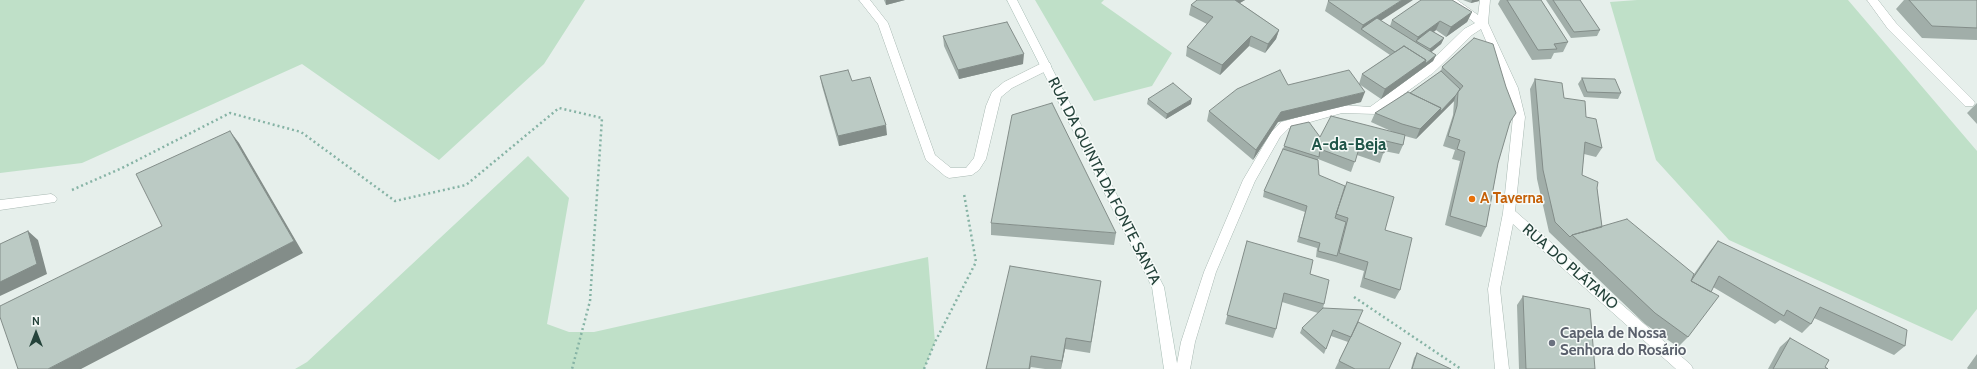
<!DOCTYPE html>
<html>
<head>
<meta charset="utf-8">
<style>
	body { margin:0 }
	#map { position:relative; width:1977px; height:369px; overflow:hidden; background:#e6efeb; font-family:Cabin,sans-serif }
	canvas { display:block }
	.north { position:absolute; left:16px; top:313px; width:40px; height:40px; -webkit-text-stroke:3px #f7fbf9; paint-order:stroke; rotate:0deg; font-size:11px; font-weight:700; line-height:16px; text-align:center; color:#24423a }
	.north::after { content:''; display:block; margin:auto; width:14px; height:18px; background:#24423a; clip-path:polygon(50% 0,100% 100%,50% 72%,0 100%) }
</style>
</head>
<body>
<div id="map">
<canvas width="1977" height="369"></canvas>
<div class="north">N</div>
</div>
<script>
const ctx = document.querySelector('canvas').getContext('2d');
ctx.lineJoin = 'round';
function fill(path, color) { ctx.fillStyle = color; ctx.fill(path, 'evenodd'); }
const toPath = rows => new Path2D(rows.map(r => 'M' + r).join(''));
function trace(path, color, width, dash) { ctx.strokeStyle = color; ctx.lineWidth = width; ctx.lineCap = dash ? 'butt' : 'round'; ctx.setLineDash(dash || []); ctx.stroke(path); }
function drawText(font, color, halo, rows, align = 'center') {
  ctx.font = font + ' Cabin,sans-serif'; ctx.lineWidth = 3; ctx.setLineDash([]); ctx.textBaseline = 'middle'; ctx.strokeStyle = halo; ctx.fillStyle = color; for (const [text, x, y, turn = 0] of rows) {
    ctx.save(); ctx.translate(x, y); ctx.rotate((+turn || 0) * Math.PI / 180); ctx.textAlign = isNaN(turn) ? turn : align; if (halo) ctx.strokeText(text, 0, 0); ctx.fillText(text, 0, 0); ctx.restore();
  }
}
fill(toPath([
	[0,0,585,0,544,64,439,160,302,64,82,163,0,173],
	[1035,0,1104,0,1101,3,1172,53,1152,86,1094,101],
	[1637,0,1848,0,1977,151,1977,309,1952,341,1729,240,1656,160,1610,2],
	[528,156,569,198,547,324,569,332,594,332,928,257,935,342,924,369,295,369,307,362]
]), '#bfe0c8');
const lane = toPath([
	[859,0,870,0,888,23,935,155,951,168,966,168,974,158,986,106,992,92,1004,82,1042,63,1050,63,1051,66,1050,69,1012,88,1001,97,986,159,979,170,972,175,949,178,945,176,926,160,878,24,859,0]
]);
const street = toPath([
	[1445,0,1457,0,1478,15,1480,0,1490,0,1488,23,1518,88,1525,117,1515,211,1691,365,1693,369,1676,369,1513,224,1500,289,1509,369,1495,369,1488,289,1503,213,1513,117,1506,88,1481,29,1472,35,1433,73,1376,114,1342,113,1289,128,1280,137,1255,181,1216,272,1195,342,1190,369,1176,369,1181,342,1204,272,1243,180,1272,131,1281,122,1342,105,1370,107,1425,67,1464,29,1475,23,1445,0],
	[1867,0,1878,0,1896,23,1973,100,1975,103,1973,106,1965,106,1888,29,1867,0],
	[51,194,55,196,57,199,55,202,0,210,0,200,51,194]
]);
const secondary = toPath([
	[1007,0,1017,0,1164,287,1178,369,1164,369,1152,287,1007,0]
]);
trace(lane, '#a8b8b2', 1);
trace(street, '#a8b8b2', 1);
trace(secondary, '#a4bbb3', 1);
trace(toPath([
	[72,190,122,168,230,113,301,132,395,201,466,185,559,108,602,118,590,301,572,369],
	[1354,297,1461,369],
	[924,369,935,342,976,262,964,194]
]), '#86b3a5', 2.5, [2, 3]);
fill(lane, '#fff');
fill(street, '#fff');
fill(secondary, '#fff');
fill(toPath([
	[884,0,905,0,886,5],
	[1197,0,1245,0,1240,3,1279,30,1276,39,1265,53,1249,46,1220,75,1186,56,1187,47,1207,24,1189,15,1191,5],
	[1463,0,1479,0,1479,1,1471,3],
	[1500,0,1541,0,1568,42,1563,52,1554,53,1551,59,1532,60,1498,4],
	[1546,0,1580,0,1600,30,1597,36,1571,38],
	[1904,0,1977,0,1977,40,1922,38,1896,9],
	[1328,1,1381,21,1390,26,1392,20,1472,12,1467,22,1446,37,1436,30,1434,32,1444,38,1441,44,1431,52,1436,55,1433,61,1381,99,1359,84,1362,74,1390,55,1325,11],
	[943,36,1023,64,959,79,944,46],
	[1442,67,1511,122,1509,125,1498,163,1486,227,1481,237,1445,225,1460,161,1452,159,1455,150,1443,146,1453,115,1454,101,1416,139,1405,136,1403,145,1399,154,1384,151,1380,163,1357,155,1351,172,1318,159,1318,161,1319,175,1385,230,1400,290,1395,299,1360,287,1364,271,1335,262,1316,257,1317,248,1297,242,1305,212,1263,197,1264,191,1283,149,1291,126,1320,137,1393,132,1371,122,1375,113,1410,93,1441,71],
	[820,76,852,81,887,135,839,146,822,86],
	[1582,78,1621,93,1618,99,1584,97,1578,84],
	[1535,79,1564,98,1586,117,1602,148,1596,157,1584,154,1582,175,1597,188,1602,227,1694,274,1710,251,1718,241,1905,346,1894,355,1814,318,1811,324,1802,333,1780,320,1775,324,1713,287,1688,337,1678,347,1645,324,1549,232,1537,179,1530,89],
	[1288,85,1361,102,1278,122,1253,160,1207,121,1209,111],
	[1148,99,1191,104,1166,119,1147,104],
	[1977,103,1977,124,1967,113],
	[991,223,1116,233,1114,245,991,235],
	[1247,241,1310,274,1324,304,1323,308,1351,336,1389,369,1335,369,1348,342,1331,336,1324,354,1300,333,1302,328,1318,313,1282,302,1276,329,1273,338,1225,324],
	[1101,281,1090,353,1065,349,1061,369,1045,369,1031,367,1030,369,986,369],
	[1523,296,1595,369,1519,369,1517,305],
	[1790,338,1825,367,1828,369,1768,369,1780,347],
	[1417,353,1451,369,1411,369,1414,358],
	[1977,354,1977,369,1968,369,1967,368]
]), '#a1aea9');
fill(toPath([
	[886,0,905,0,886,5],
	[1233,0,1245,0,1231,8],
	[1402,0,1413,0,1365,31,1361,29,1363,25],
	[1472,0,1479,0,1479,1,1471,3],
	[1472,12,1467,22,1446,37,1451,27],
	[1440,21,1436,30,1419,42,1416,41,1414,46,1418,37],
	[1279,30,1276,39,1265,53,1268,44],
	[1251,36,1249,46,1220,75,1222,65],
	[1444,38,1441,44,1428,55,1430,49],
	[1024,54,1023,64,959,79,958,70],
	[1436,55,1433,61,1381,99,1385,89,1426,60],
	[1365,92,1361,102,1278,122,1253,160,1256,150,1281,112],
	[1456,95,1454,101,1416,139,1420,129,1441,108],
	[1192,99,1191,104,1166,119,1167,114],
	[886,125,887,135,839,146,838,136],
	[230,131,239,143,303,253,81,369,48,369,294,241],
	[28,231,38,240,47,274,0,296,0,282],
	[1066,338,1065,349,1061,369,1062,361],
	[1031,356,1030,369,1029,369]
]), '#838d89');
const building = toPath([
	[1197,0,1235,0,1279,30,1268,44,1251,36,1222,65,1187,47,1213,17,1191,5,1197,0],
	[1329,0,1402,0,1363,25,1328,1,1329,0],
	[1421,0,1452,0,1472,12,1451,27,1440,21,1418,37,1392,20,1421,0],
	[1507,0,1541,0,1568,42,1554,44,1557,49,1538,50,1507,0],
	[1553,0,1580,0,1600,30,1574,32,1553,0],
	[1909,0,1977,0,1977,28,1932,26,1909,0],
	[1377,18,1436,55,1425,64,1426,60,1404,46,1395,52,1361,29,1377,18],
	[1007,22,1024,54,958,70,943,36,1007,22],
	[1430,30,1444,38,1430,49,1416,41,1430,30],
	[1474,38,1493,44,1506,87,1516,113,1510,122,1498,163,1486,227,1450,216,1465,152,1457,149,1460,140,1448,136,1457,106,1458,92,1463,86,1442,67,1474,38],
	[1404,46,1426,60,1385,89,1362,74,1404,46],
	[848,70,852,81,870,77,886,125,838,136,820,76,848,70],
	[1280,70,1288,85,1349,70,1365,92,1281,112,1256,150,1209,111,1237,89,1280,70],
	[1441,71,1460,89,1456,95,1440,112,1441,108,1410,93,1441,71],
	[1582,78,1615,79,1621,93,1587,92,1582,78],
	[1535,79,1562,83,1564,98,1585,101,1586,117,1596,119,1602,148,1585,142,1582,175,1598,182,1597,188,1602,227,1572,235,1570,237,1555,222,1543,170,1535,79],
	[1173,83,1192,99,1167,114,1148,99,1173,83],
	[1408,92,1441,108,1420,129,1402,124,1375,113,1408,92],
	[1052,103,1116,233,991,223,1012,115,1052,103],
	[1331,116,1405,135,1403,145,1386,141,1384,153,1360,145,1355,162,1320,149,1319,157,1284,146,1291,126,1309,122,1320,137,1331,116],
	[230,131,294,241,48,369,18,369,0,317,0,306,162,226,136,174,230,131],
	[1283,149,1318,160,1319,175,1345,186,1335,218,1346,222,1337,256,1318,251,1320,243,1299,237,1307,206,1264,191,1283,149],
	[1347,182,1394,197,1385,230,1412,238,1400,290,1364,278,1368,262,1339,253,1348,218,1336,214,1347,182],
	[1627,219,1694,274,1691,281,1719,296,1688,337,1655,313,1572,235,1627,219],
	[28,231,37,264,0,282,0,244,28,231],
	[1247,241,1313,260,1310,274,1329,280,1324,304,1284,293,1276,329,1227,315,1247,241],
	[1718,241,1907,330,1905,346,1820,307,1811,324,1787,310,1784,316,1719,276,1711,292,1691,281,1718,241],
	[1010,266,1101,281,1091,342,1066,338,1062,361,1031,356,1029,369,986,369,1010,266],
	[1523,296,1590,309,1595,369,1526,369,1523,296],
	[1323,308,1363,310,1351,337,1333,330,1326,349,1302,328,1323,308],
	[1358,322,1401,343,1389,369,1355,369,1339,361,1358,322],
	[1790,338,1829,360,1825,367,1828,369,1773,369,1790,338],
	[1417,353,1451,369,1412,369,1417,353]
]);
fill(building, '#bbcac4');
trace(building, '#838d89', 1);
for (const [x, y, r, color] of [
	[1472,199,4,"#e8710a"],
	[1552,343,4,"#6b7280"]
]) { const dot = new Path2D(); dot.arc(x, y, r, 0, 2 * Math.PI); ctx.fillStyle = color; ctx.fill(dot); trace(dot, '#f7fbf9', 1.5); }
drawText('15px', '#24423a', '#f7fbf9', [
	["RUA DA QUINTA DA FONTE SANTA",1104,181,63],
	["RUA DO PLÁTANO",1570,267,41]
]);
drawText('bold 15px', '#c56008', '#f7fbf9', [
	["A Taverna",1480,199]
], 'left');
drawText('bold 15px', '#5b616d', '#f7fbf9', [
	["Capela de Nossa",1560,334],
	["Senhora do Rosário",1560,351]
], 'left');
drawText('bold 17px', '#1f5548', '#f7fbf9', [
	["A-da-Beja",1349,145]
]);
</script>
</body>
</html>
